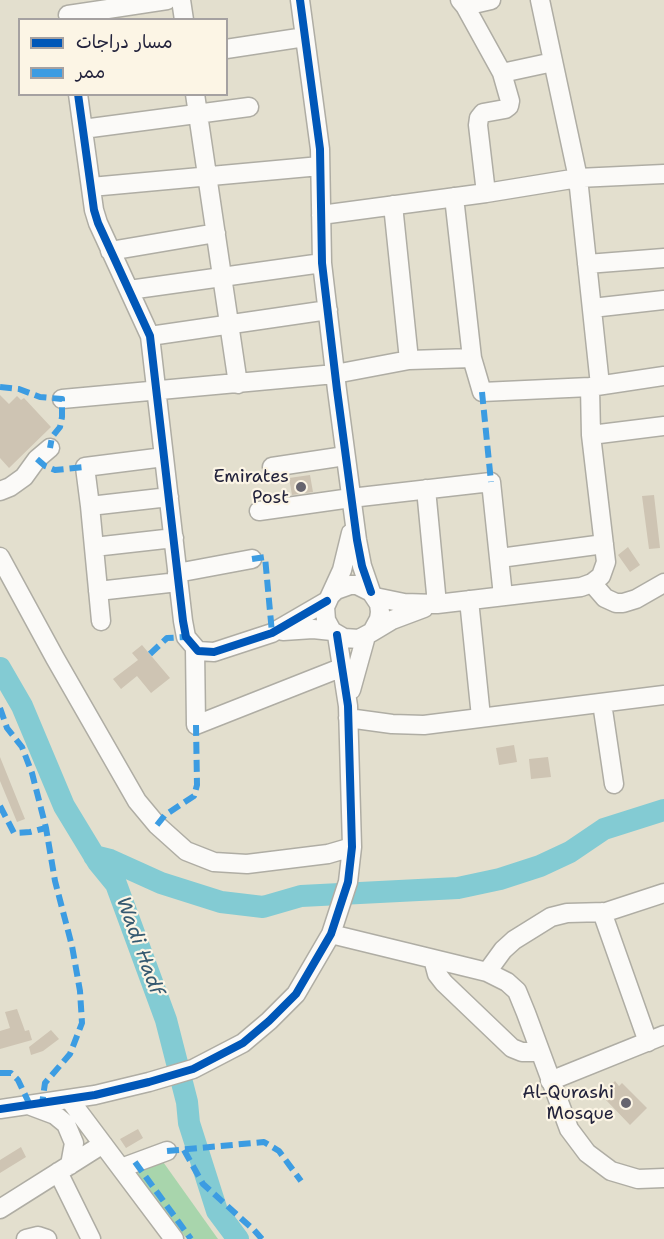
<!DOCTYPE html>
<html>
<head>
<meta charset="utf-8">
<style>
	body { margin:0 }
	#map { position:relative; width:664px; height:1239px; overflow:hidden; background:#e3dfce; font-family:"Shantell Sans","Playpen Sans Arabic",sans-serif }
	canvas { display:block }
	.legend { position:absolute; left:18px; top:18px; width:210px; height:78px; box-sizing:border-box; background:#fcf5e5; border:2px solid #a5a1a1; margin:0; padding:8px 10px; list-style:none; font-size:18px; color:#22223b }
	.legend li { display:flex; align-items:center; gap:12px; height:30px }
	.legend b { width:30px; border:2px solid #a5a1a1 }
</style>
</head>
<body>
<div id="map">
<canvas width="664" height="1239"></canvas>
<ul class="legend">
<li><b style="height:8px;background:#0057b8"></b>مسار دراجات</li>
<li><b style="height:8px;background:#3c9ce2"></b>ممر</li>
</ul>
</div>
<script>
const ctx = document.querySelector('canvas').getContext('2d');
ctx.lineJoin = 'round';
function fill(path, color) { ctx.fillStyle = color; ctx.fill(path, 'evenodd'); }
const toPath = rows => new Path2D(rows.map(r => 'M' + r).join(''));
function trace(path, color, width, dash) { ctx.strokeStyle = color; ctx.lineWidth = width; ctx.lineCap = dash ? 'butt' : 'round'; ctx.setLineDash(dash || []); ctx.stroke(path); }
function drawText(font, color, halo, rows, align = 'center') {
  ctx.font = font + ' "Shantell Sans",sans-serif'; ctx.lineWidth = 4.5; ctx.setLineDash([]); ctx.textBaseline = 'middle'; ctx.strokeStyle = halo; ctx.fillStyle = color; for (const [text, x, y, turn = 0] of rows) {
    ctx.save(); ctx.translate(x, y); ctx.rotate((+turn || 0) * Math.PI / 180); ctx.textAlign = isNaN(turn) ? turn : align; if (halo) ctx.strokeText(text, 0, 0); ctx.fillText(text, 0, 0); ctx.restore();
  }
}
fill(toPath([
	[161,1159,218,1239,187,1239,138,1177,137,1172,146,1164]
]), '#a8d5ac');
trace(toPath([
	[0,668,22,706,64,806,98,862,116,884,166,1020,187,1102,189,1123,217,1211,238,1239],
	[94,856,110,860,161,883,221,902,263,907,301,896,458,888,500,879,540,866,570,852,604,829,664,810]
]), '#83cbd3', 22);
fill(toPath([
	[0,395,9,404,17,396,21,400,24,398,51,427,9,468,0,458],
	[310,475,313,492,292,495,289,478],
	[654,495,660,548,649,549,642,496],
	[628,547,640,565,630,572,618,555],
	[142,645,170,678,151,693,137,676,121,689,113,679,138,660,132,653],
	[514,745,517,762,499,765,496,748],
	[0,757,25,819,17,822,0,781],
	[548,757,551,777,531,779,529,759],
	[17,1009,25,1031,29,1030,32,1040,0,1049,0,1031,10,1028,5,1012],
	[51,1030,59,1039,43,1051,31,1055,29,1047],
	[615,1081,619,1086,622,1083,647,1108,630,1125,606,1100,611,1097,605,1091],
	[138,1129,143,1138,126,1148,120,1139],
	[21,1147,26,1157,0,1173,0,1160]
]), '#cec4b3');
const minor = toPath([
	[181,0,184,20],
	[300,0,320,149,322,263,337,390,357,540,362,566,371,592],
	[460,0,465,6,491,0],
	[540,0,578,178,600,385],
	[465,6,502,73,510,101,509,106,505,109,483,113,479,118,478,125,486,193],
	[68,15,167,0],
	[226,49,305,37],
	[502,73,553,62],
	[78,94,94,210,98,223,150,336,183,621,186,637,198,651,214,652,272,633,327,601],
	[195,94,238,384],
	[83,129,249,107],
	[91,187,320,166],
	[454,197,472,358,482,392,590,387,664,376],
	[393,205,409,360],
	[321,215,486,193,578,178,664,174],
	[110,251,216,233],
	[587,264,664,258],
	[129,290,322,263],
	[592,308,664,300],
	[150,336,328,310],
	[590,387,591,435],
	[62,399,335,374,409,360,472,358],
	[272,467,345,456],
	[426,489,437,604],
	[0,491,10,487,24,477,37,459,50,448],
	[90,506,85,467,164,457],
	[259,511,351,498,491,482,503,596],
	[94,547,174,538],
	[0,557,55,658,137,801,157,825,186,851,214,862,247,864,328,854,352,847],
	[500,558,604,544],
	[177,573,252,559],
	[592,583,605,598,616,603,623,603,636,599,664,583],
	[98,591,178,582],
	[331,595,336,590,350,585,357,585,371,592,379,604,380,612,379,619,372,632,359,639,344,638,332,631,326,620,325,607,342,570,351,533],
	[375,597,404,603,437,604,581,587,592,583,601,576,606,562,591,435,664,426],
	[469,600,481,717],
	[101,621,90,506,169,497],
	[283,631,313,629,332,631],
	[372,632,392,620,424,608],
	[195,648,196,725,343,667],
	[351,690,366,636],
	[602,703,614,784],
	[348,718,392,724,424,725,664,695],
	[602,912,648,1042],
	[331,934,487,972,507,982,517,991,526,1013,569,1129,587,1153,611,1171,638,1179,664,1178],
	[433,959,437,974,444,983,512,1048,522,1052,540,1052],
	[487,972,503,950,514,940,551,917,567,913,606,912,664,893],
	[550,1081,664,1035],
	[69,1099,174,1239],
	[31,1106,55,1115,66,1124,74,1143,70,1165],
	[0,1109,95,1095,149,1082,193,1069,243,1043,269,1021,296,994,331,934,348,882,352,847,348,706,337,635],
	[121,1168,167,1151],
	[58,1172,91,1239],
	[0,1209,103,1144],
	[26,1239,38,1236,47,1239]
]);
trace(minor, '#afada4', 21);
trace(minor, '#fbfaf8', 18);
trace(toPath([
	[0,387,19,389,40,397,62,399,62,417,60,427,52,437,50,448],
	[482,392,491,482],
	[37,459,45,466,55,470,85,467],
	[252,559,265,557,272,633],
	[150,654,167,638,186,637],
	[0,708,7,728,22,747,32,773,46,828,55,881,72,946,80,991,82,1023,70,1054,45,1083,42,1104],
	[0,806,14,833,30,832,46,828],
	[157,825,165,815,194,796,197,785,196,725],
	[0,1073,11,1073,18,1080,30,1105],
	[184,1150,203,1184,254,1230,262,1239],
	[167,1151,264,1142,279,1151,301,1181],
	[135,1162,191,1239]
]), '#3c9ce2', 6, [12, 6]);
trace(toPath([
	[300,0,320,149,322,263,337,390,357,540,362,566,371,592],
	[78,94,94,210,98,223,150,336,183,621,186,637,198,651,214,652,272,633,327,601],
	[0,1109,95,1095,149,1082,193,1069,243,1043,269,1021,296,994,331,934,348,882,352,847,348,706,337,635]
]), '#0057b8', 8);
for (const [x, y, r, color] of [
	[301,487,6,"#66646e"],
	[626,1103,6,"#66646e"]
]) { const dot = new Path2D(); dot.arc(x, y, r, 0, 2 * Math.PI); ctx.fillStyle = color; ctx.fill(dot); trace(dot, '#fcf5e5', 2); }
drawText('18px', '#22223b', '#fcf5e5', [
	["Emirates",289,477],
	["Post",289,498],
	["Al-Qurashi",614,1093],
	["Mosque",614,1114]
], 'right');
drawText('italic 20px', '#365a71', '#fcf5e5', [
	["Wadi Hadf",139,946,70]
]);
</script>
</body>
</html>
